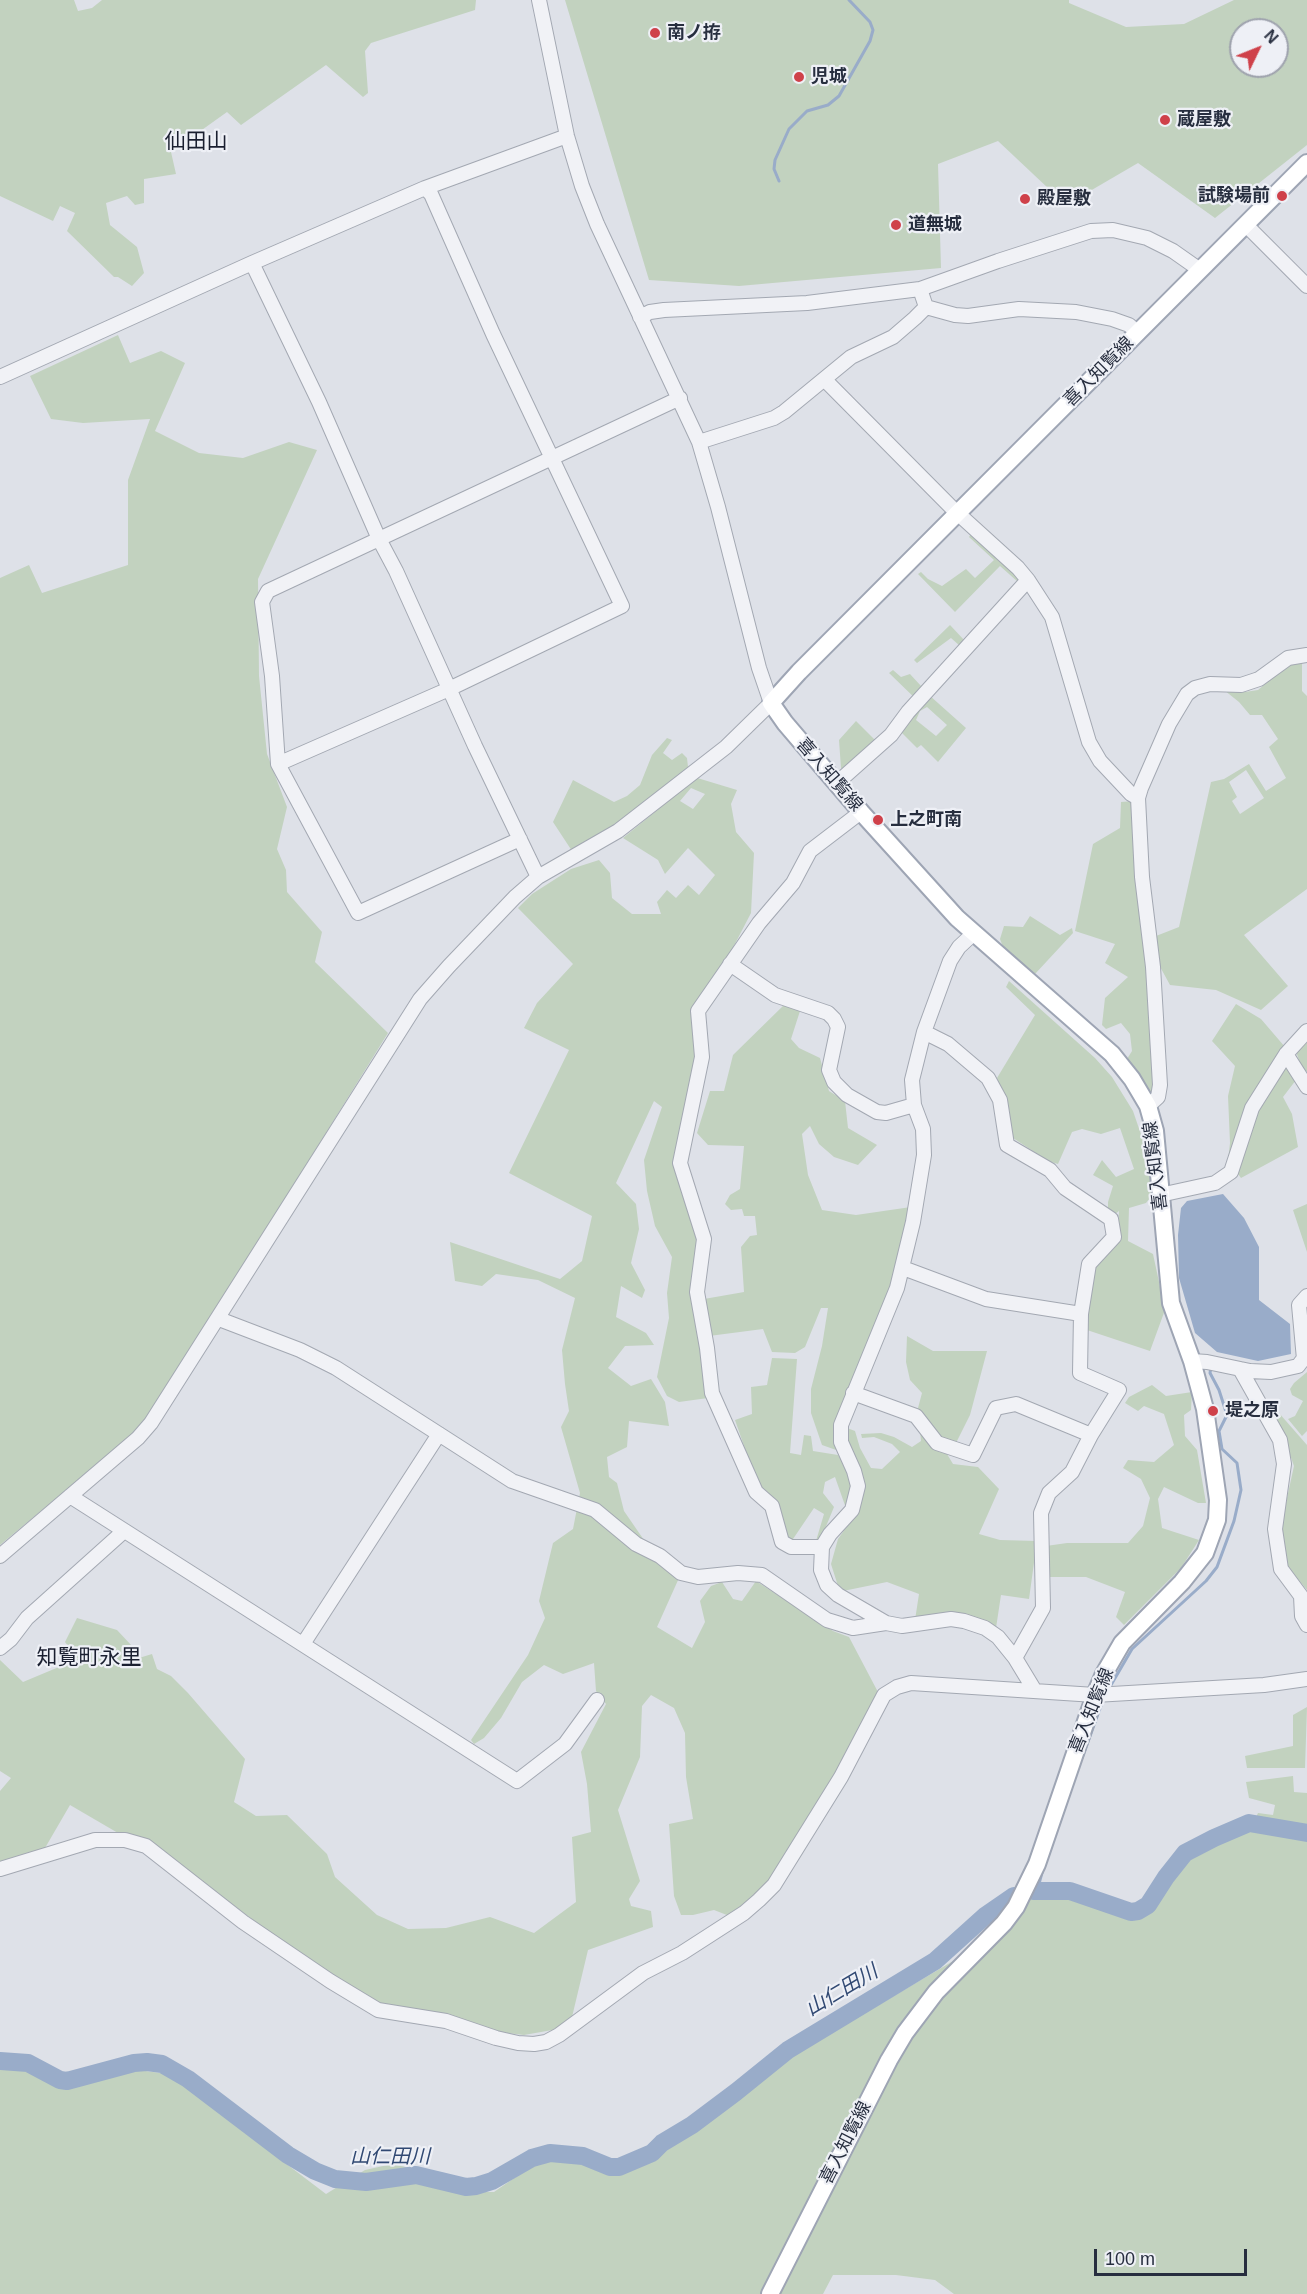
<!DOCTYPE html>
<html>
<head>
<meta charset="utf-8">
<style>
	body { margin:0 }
	#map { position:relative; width:1307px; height:2294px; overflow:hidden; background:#dee1e8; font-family:Arial,sans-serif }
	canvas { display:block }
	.north { position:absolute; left:1229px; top:18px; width:60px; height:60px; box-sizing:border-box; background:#eef0f6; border:2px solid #9ea2ad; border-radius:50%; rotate:47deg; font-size:16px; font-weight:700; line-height:24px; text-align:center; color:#272e3f }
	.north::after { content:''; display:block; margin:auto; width:21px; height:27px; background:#cf414a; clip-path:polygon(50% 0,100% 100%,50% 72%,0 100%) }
	.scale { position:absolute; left:1094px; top:2249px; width:153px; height:27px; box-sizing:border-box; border:3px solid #272e3f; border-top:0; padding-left:8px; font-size:18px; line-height:21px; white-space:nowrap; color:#272e3f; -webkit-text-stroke:4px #eef0f6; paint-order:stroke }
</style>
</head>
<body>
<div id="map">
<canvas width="1307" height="2294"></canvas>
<div class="north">N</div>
<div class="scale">100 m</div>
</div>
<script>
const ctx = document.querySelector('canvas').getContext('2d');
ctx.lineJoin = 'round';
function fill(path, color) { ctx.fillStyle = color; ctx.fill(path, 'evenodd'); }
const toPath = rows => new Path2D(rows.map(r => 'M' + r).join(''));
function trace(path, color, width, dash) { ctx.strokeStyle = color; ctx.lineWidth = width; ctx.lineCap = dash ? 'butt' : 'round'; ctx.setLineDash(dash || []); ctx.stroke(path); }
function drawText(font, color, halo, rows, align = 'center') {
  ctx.font = font + ' Arial,"Noto Sans JP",sans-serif'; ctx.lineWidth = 4.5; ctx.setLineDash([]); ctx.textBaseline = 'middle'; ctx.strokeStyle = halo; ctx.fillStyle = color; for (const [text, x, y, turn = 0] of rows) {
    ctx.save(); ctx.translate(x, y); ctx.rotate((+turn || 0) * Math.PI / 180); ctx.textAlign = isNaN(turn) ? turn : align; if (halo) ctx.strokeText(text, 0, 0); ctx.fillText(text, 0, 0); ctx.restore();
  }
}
fill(toPath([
	[0,0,74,0,78,11,92,8,102,0,476,0,475,10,371,43,365,51,368,93,363,97,326,65,241,125,227,112,171,152,176,174,144,179,144,203,135,205,127,196,106,203,110,225,137,247,144,273,132,286,118,277,114,277,67,231,75,213,60,206,53,221,0,196],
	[565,0,1069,0,1069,3,1126,27,1184,24,1234,0,1307,0,1307,145,1215,218,1138,163,1066,205,998,141,938,164,941,268,739,286,649,280],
	[1241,30,1277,30,1277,66,1241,66],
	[118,335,130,363,161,351,185,363,155,431,199,453,243,458,289,442,317,450,258,579,259,676,267,754,287,807,277,849,286,870,287,892,322,932,315,962,388,1033,159,1402,137,1431,0,1545,0,578,29,565,42,593,128,565,128,480,150,419,83,423,51,419,30,376],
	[971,534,1021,580,1018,582,1000,566,955,612,918,574,921,572,928,579,942,586,966,569,975,578,994,560,969,537],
	[950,625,965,641,960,646,951,638,917,663,914,660],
	[1302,662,1302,691,1307,696,1307,889,1244,935,1288,986,1261,1010,1216,990,1170,985,1158,963,1156,936,1179,927,1211,782,1224,779,1249,764,1266,791,1286,778,1269,747,1278,739,1262,715,1250,715,1239,702,1224,690,1245,692,1258,690,1285,667],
	[1246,770,1264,798,1240,814,1232,801,1237,797,1229,782],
	[941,669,929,695,966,728,938,762,921,745,917,748,899,730,920,703,889,673,893,670,901,677,910,674,921,686],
	[927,707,947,725,936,736,916,720,920,711],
	[856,721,876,741,844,770,841,768,839,740],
	[667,738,672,740,663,753,672,760,682,753,687,758,688,767,613,829,572,851,553,822,573,780,614,802,627,796,640,785,652,755],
	[694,777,737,790,731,804,736,832,754,853,751,913,725,963,695,1009,697,1057,679,1139,700,1239,708,1398,679,1402,667,1396,657,1377,669,1318,667,1293,672,1257,655,1226,647,1191,644,1160,662,1107,654,1101,616,1183,636,1204,639,1229,631,1263,645,1290,642,1298,621,1286,616,1317,646,1333,654,1345,625,1346,608,1368,631,1386,651,1379,665,1402,669,1426,629,1421,627,1447,607,1457,609,1477,617,1483,624,1511,657,1559,679,1578,657,1627,692,1648,705,1622,700,1601,711,1586,722,1582,733,1599,742,1601,756,1581,833,1631,849,1637,879,1694,830,1786,768,1886,732,1917,714,1910,693,1915,681,1915,674,1896,669,1824,693,1819,686,1777,685,1733,674,1708,651,1695,642,1706,640,1757,618,1810,640,1881,629,1899,631,1906,651,1911,653,1927,588,1950,572,2017,558,2029,524,2035,499,2032,379,2005,264,1928,148,1842,118,1833,70,1805,45,1848,0,1863,0,1791,11,1778,0,1771,0,1660,23,1682,78,1659,65,1642,77,1618,117,1630,132,1646,139,1658,152,1654,157,1669,171,1676,188,1693,245,1759,234,1802,256,1816,287,1815,327,1854,335,1877,377,1915,408,1929,446,1928,490,1917,534,1933,576,1902,572,1837,591,1832,587,1784,581,1752,606,1704,596,1691,594,1663,563,1674,544,1665,522,1682,501,1718,484,1738,474,1744,471,1740,528,1655,545,1618,539,1601,553,1543,573,1529,580,1493,561,1427,569,1411,565,1384,562,1350,575,1298,538,1280,496,1274,482,1286,455,1281,450,1242,560,1279,582,1261,592,1216,509,1173,569,1050,524,1028,537,1003,573,964,518,908,532,894,571,869,599,860,610,873,612,898,632,914,661,914,657,902,667,890,676,898,688,885,699,895,715,875,688,848,665,874,658,860,623,838,672,798],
	[691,788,705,794,693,809,680,801],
	[1134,801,1134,871,1147,965,1154,1091,1147,1093,1127,1059,1132,1051,1130,1034,1121,1023,1106,1029,1102,1025,1105,998,1128,977,1105,963,1115,944,1075,931,1093,844,1120,828,1121,802],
	[1030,916,1060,935,1072,928,1073,933,1035,974,1003,947,1000,939,1004,926,1023,927],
	[1009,981,1095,1058,1112,1077,1133,1111,1148,1155,1153,1194,1146,1203,1129,1208,1128,1241,1153,1254,1165,1310,1150,1351,1087,1330,1085,1304,1093,1284,1091,1268,1117,1239,1119,1211,1113,1216,1108,1211,1108,1202,1113,1186,1093,1175,1102,1160,1116,1177,1134,1169,1120,1128,1101,1134,1082,1129,1072,1132,1058,1164,1048,1161,1010,1136,1009,1108,997,1078,1035,1015,1006,987],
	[785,1004,800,1011,791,1039,799,1048,820,1058,829,1091,845,1101,848,1128,877,1145,858,1165,834,1157,819,1144,810,1126,802,1134,808,1175,822,1210,856,1215,911,1207,898,1271,839,1451,822,1445,811,1413,811,1389,822,1346,828,1308,821,1308,805,1347,795,1353,772,1352,763,1329,709,1336,704,1299,744,1292,741,1247,750,1236,757,1235,755,1216,744,1216,742,1209,731,1210,725,1204,730,1195,740,1189,744,1146,708,1145,697,1133,710,1091,724,1091,733,1055],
	[1236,1004,1261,1019,1285,1047,1296,1080,1283,1097,1292,1114,1298,1147,1241,1178,1228,1161,1230,1143,1228,1096,1235,1066,1212,1041],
	[1307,1035,1307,1071,1303,1071,1295,1049],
	[1307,1204,1307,1252,1293,1210],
	[907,1336,933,1351,987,1351,970,1415,956,1443,947,1454,953,1464,978,1467,999,1489,979,1534,1000,1540,1037,1541,1029,1599,1001,1595,996,1628,915,1620,919,1594,887,1582,843,1591,838,1586,831,1564,838,1539,857,1512,863,1476,847,1443,847,1428,855,1431,860,1448,871,1468,882,1469,900,1452,892,1444,874,1437,862,1438,861,1434,881,1433,894,1437,912,1447,921,1441,918,1408,922,1393,910,1380,906,1362],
	[772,1358,797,1359,790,1453,801,1455,804,1435,811,1436,813,1451,838,1455,846,1469,852,1485,847,1511,835,1477,825,1482,823,1493,834,1507,820,1541,816,1541,824,1514,814,1508,793,1539,785,1539,759,1489,735,1420,752,1414,751,1387,767,1385],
	[1307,1372,1307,1431,1302,1436,1288,1419,1295,1416,1303,1401,1292,1395,1290,1389,1294,1383],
	[1152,1385,1166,1396,1192,1392,1191,1410,1184,1415,1185,1436,1197,1450,1206,1503,1198,1503,1164,1487,1158,1499,1162,1528,1199,1540,1181,1568,1124,1625,1116,1617,1125,1592,1086,1577,1046,1577,1046,1546,1067,1543,1128,1543,1143,1526,1150,1498,1141,1479,1123,1468,1128,1460,1154,1462,1174,1445,1164,1414,1144,1406,1138,1411,1125,1403,1129,1397],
	[1272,1405,1307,1445,1307,1590,1288,1567,1282,1552,1281,1525,1294,1466,1283,1435,1266,1407],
	[1307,1707,1305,1768,1247,1768,1245,1756,1293,1746,1293,1715],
	[1293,1776,1294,1792,1307,1793,1307,2294,954,2294,935,2280,896,2275,833,2275,823,2294,0,2294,0,2064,4,2062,37,2075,63,2089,101,2075,138,2070,168,2074,326,2194,365,2170,392,2164,456,2178,481,2192,494,2192,543,2158,571,2157,615,2173,620,2172,656,2158,713,2117,787,2059,1009,1928,1029,1895,1051,1893,1129,1917,1151,1910,1166,1881,1181,1861,1210,1845,1252,1826,1258,1813,1273,1815,1275,1805,1249,1798,1246,1782]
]), '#c2d2bf');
fill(toPath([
	[1223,1194,1244,1218,1259,1247,1259,1300,1290,1324,1291,1354,1258,1361,1217,1352,1195,1333,1179,1278,1178,1235,1181,1208,1187,1201]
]), '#99acc9');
trace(toPath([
	[779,181,774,169,775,160,789,129,807,111,828,105,839,96,870,41,873,30,870,22,849,0],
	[1111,1685,1132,1649,1206,1581,1217,1567,1234,1521,1241,1490,1237,1463,1222,1449,1219,1431,1227,1415,1219,1390,1210,1373,1211,1367],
	[1082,1758,1102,1703],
	[1037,1891,1043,1869]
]), '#99acc9', 3);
trace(toPath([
	[1033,1891,1070,1891,1131,1912,1138,1911,1148,1905,1166,1877,1185,1853,1214,1838,1249,1823,1307,1833],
	[0,2061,28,2063,60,2080,67,2081,134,2063,147,2062,162,2064,188,2079,288,2155,315,2171,335,2179,366,2182,416,2175,466,2187,476,2186,492,2181,532,2158,550,2153,583,2156,610,2167,619,2167,652,2153,662,2143,692,2125,736,2092,788,2050,935,1961,985,1916,1014,1896]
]), '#99acc9', 18);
const minor = toPath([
	[1246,225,1307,286],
	[252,263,319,402,379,539,396,571,475,746,538,877],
	[926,307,955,315,968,316,1019,309,1076,312,1112,319,1129,325,1138,333],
	[640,317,650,312,664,310,807,303,920,289,998,261,1091,231,1113,230,1147,238,1173,251,1200,270],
	[0,377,252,263,425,188,567,136],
	[824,379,953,509,1018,568,1028,580,1052,617,1089,742,1100,761,1131,794,1138,798],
	[699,442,774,418,784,412,851,357,893,337,915,318,926,307,920,289],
	[278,764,449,689,622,606,493,334,431,194,425,188],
	[837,783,891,735,908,712,1028,580],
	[520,839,358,913,278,764,272,676,262,602,268,591,680,398],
	[730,964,775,995,828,1013,834,1019,838,1027,829,1070,834,1082,847,1095,877,1112,886,1113,914,1105],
	[924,1032,948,1044,988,1078,1000,1100,1007,1145,1050,1170,1065,1188,1111,1219,1114,1237,1089,1264,1081,1314,1080,1373,1119,1390,1091,1435,1072,1472,1049,1493,1041,1513,1043,1608,1015,1658],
	[1286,1054,1307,1087],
	[1148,1106,1158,1097,1160,1085,1153,967,1142,877,1138,798,1141,788,1169,724,1187,694,1195,688,1210,684,1241,685,1259,679,1288,658,1307,655],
	[1160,1195,1215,1183,1231,1172,1252,1108,1286,1054,1307,1031],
	[903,1268,986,1299,1081,1314],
	[219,1319,300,1350,336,1368,512,1481,595,1510,636,1544,660,1556,681,1573,698,1577,738,1573,762,1575,827,1620,853,1628,886,1623,902,1626,951,1619,964,1621,985,1628,998,1637,1015,1658,1035,1691],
	[1304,1359,1299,1305,1307,1296],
	[1192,1361,1207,1362,1250,1371,1271,1372,1298,1366,1307,1354],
	[1240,1369,1280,1440,1284,1464,1275,1529,1281,1569,1301,1596,1302,1616,1307,1625],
	[853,1393,916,1416,937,1443,973,1455,996,1408,1016,1404,1091,1435],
	[70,1496,517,1781,565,1744,597,1700],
	[822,1547,791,1547,782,1542,772,1506,756,1492,712,1393,707,1348,697,1292,704,1239,680,1163,702,1057,698,1011,759,923,793,883,810,851,861,812],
	[0,1556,138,1438,151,1423,420,999,449,966,515,897,538,877,618,831,726,747,771,703,759,668,718,507,699,442,597,224,582,186,567,136,539,0],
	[886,1623,838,1595,827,1585,821,1570,822,1547,830,1534,852,1510,858,1486,854,1471,841,1442,841,1425,897,1288,913,1222,924,1155,923,1129,914,1105,912,1080,924,1032,950,961,959,947,973,934],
	[303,1644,439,1434],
	[0,1648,11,1639,27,1618,124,1531],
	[0,1869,95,1840,125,1840,146,1846,243,1922,330,1981,378,2010,446,2021,496,2038,518,2043,534,2044,546,2042,559,2035,643,1973,682,1953,744,1913,759,1900,774,1885,841,1777,884,1695,897,1687,911,1683,1095,1695,1264,1685,1307,1679]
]);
const major = toPath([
	[770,2294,889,2060,905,2033,936,1992,1004,1923,1016,1907,1037,1864,1095,1695,1104,1674,1122,1643,1182,1582,1205,1553,1217,1520,1218,1500,1205,1409,1192,1361,1171,1303,1155,1131,1148,1106,1132,1079,1112,1054,957,918,861,812,785,723,771,703,799,672,1307,163]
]);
trace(minor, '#a3a8b2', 16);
trace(major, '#9ea5b4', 20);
trace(minor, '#f1f2f6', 14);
trace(major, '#fff', 16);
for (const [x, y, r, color] of [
	[655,33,6,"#cf414a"],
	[799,77,6,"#cf414a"],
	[1165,120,6,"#cf414a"],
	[1282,196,6,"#cf414a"],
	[1025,199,6,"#cf414a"],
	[896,225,6,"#cf414a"],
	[878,820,6,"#cf414a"],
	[1213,1411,6,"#cf414a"]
]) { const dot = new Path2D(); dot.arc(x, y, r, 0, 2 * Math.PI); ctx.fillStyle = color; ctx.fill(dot); trace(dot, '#eef0f6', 2); }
drawText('bold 18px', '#272e3f', '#eef0f6', [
	["南ノ拵",667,33],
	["児城",811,77],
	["蔵屋敷",1177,120],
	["試験場前",1270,196,"right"],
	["殿屋敷",1037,199],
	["道無城",908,225],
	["上之町南",890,820],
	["堤之原",1225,1411]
], 'left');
drawText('18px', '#272e3f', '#eef0f6', [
	["喜入知覧線",1099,372,-45],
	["喜入知覧線",829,775,49],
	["喜入知覧線",1156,1166,-97],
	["喜入知覧線",1092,1711,-68],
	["喜入知覧線",846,2143,-63]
]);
drawText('italic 20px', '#314973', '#eef0f6', [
	["山仁田川",842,1991,-31],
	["山仁田川",390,2157]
]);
drawText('21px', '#1a1f30', '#eef0f6', [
	["仙田山",196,142],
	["知覧町永里",89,1658]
]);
</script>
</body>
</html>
